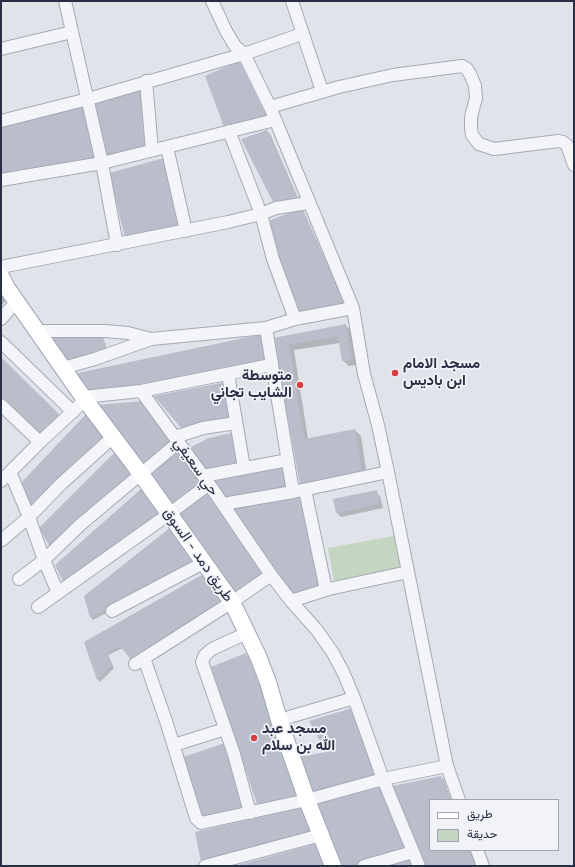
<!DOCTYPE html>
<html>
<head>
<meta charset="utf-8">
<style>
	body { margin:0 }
	#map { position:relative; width:575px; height:867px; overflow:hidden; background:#e1e3ea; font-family:"Space Grotesk",Vazirmatn,sans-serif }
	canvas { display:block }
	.frame { position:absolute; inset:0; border:2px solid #282e43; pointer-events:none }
	.legend { position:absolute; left:429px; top:799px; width:130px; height:52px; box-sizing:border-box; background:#f1f3f8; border:1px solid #a1a4b0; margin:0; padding:5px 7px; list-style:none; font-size:12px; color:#282e43 }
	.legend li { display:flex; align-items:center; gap:8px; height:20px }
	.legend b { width:20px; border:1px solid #a1a4b0 }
</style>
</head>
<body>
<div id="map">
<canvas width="575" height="867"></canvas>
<div class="frame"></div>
<ul class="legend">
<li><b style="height:5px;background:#fff"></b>طريق</li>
<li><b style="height:11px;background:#c4d5c1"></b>حديقة</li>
</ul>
</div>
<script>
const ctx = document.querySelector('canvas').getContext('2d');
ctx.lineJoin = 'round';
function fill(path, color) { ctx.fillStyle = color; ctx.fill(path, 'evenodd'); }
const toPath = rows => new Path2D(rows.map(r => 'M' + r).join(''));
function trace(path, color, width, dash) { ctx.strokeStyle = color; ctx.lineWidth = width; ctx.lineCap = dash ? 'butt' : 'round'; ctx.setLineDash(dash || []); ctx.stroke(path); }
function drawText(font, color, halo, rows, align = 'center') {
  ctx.font = font + ' "Space Grotesk",Vazirmatn,sans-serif'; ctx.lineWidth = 3.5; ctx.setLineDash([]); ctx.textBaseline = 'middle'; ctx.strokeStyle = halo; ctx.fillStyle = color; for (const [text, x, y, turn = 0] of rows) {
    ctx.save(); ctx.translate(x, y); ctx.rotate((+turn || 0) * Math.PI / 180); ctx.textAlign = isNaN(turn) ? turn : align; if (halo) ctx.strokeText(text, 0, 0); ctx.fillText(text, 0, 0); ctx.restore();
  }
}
fill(toPath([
	[394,536,400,568,334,582,328,548]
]), '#c4d5c1');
fill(toPath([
	[239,62,241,65,267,117,227,129],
	[93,104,150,147,108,156,105,154],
	[84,105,98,158,1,176,1,127],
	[267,131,270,134,301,205,277,208],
	[302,209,304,212,346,306,298,316],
	[1,290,9,297,1,306],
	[345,325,351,330,357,365,349,366,343,361,340,343,294,350,308,439,355,430,361,436,368,482,307,496,275,339],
	[1,359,61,417,36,442],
	[116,453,133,475,53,548],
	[376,492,380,496,383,508,341,517,337,513,334,500],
	[171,528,198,565,93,620,91,617],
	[205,574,123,648,108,655,114,668,100,682,98,679,85,642],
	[245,654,248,656,304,799],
	[441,777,444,780,451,800,430,800,430,850,470,850,476,866,426,866,394,787],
	[408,850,357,866,341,866]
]), '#0003');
fill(toPath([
	[239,61,265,115,224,127,205,76],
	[142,88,148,145,105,154,92,103],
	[85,104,96,156,1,173,1,126],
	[267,130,299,202,276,208,241,139],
	[164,158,180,226,125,238,109,173],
	[302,208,344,304,295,313,268,221],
	[346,324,352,360,342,361,338,337,289,344,304,439,355,429,363,477,301,490,273,338],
	[263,334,271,362,141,386,88,392,73,374],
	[102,335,108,351,66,364,47,338],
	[1,357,59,414,33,440,1,410],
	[226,382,232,420,183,430,154,396],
	[144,401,174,442,141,468,95,405],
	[87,413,106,438,31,508,20,484],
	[235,432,241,465,207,472,191,447,209,438],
	[179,449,204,483,170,508,148,477],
	[116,451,131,472,50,547,39,528],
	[285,465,289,489,228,500,212,480],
	[142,488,162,514,64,584,55,565],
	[377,490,379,504,336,513,333,499],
	[209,492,265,573,235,596,176,516],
	[303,495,322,588,294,596,232,508],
	[171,527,196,562,90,618,84,596],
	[205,573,225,601,132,661,120,646,106,653,112,665,97,680,84,642],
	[246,653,302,797,258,807,211,667],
	[352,708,380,778,315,796,299,757,326,752,309,721],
	[225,743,245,809,204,820,183,757],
	[441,776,450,800,430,800,430,850,469,850,475,866,425,866,393,786],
	[381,787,406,848,347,866,340,866,317,804],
	[305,807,314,833,201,862,195,832],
	[319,843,328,866,235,866],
	[410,858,414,866,384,866]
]), '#babecb');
const minor = toPath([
	[65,1,102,163,117,245],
	[212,1,226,31,235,46,244,54,270,107,353,308,364,374,378,425,388,472,447,766,459,800],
	[292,1,322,91],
	[1,49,72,32],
	[146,81,152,150],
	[270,107,339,87,393,75,462,66,467,69,471,76,475,86,476,98,471,117,471,128,472,135,479,144,494,149,558,141,563,142,567,145,574,165],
	[1,121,88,99,244,54,302,34],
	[229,131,261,214,273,259,295,319],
	[167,147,186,231],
	[1,180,102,163,275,120],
	[1,267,228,222,261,214,276,208,308,203],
	[1,319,16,302],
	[266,328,293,492],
	[37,331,105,331,128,333,151,339],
	[1,342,73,412],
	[63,368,95,359,151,339,266,328,295,319,353,308],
	[228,374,244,468],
	[141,391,209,484,271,575,291,601,316,629,333,653,344,674,354,698,383,779,419,866],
	[83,397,141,391,271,365],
	[1,405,40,442],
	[175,437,203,428,236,423],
	[10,472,29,517,44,560,58,593],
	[203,476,288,460],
	[1,481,40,442,85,400],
	[305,490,326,590],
	[223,504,293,492,388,472],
	[2,540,29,517,61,484,113,437],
	[19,579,44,560,80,525,179,442],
	[291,601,329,589,408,572],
	[38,607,169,514,209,484],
	[112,611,203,563],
	[247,633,212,649,205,655,202,662,234,754,250,813],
	[144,658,166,721,196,818,201,823,307,800,383,779,447,766],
	[135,664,232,602,271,575],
	[279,720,354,698],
	[174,745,225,729],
	[477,850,483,866],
	[205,866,321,835],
	[364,866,413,852]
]);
const major = toPath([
	[1,276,7,288,83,397,141,474,232,602,258,656,268,682,279,720,307,800,333,866]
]);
trace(minor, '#a6a9b5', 14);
trace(major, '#9fa6b7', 18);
trace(minor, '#f4f5f8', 12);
trace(major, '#fff', 16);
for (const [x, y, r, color] of [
	[395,373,4,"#d73e41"],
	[300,385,4,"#d73e41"],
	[254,738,4,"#d73e41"]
]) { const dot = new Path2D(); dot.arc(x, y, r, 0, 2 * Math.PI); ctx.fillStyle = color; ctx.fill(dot); trace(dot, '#f1f3f8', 1.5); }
drawText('bold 15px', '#282e43', '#f1f3f8', [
	["مسجد الامام",403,364],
	["ابن باديس",403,381],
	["متوسطة",292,376,"right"],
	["الشايب تجاني",292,393,"right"],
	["مسجد عبد",262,729],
	["الله بن سلام",262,746]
], 'left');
drawText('15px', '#282e43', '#f1f3f8', [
	["حي سعيفي",196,467,55],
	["طريق دمد - السوق",198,555,55]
]);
</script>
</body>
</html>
